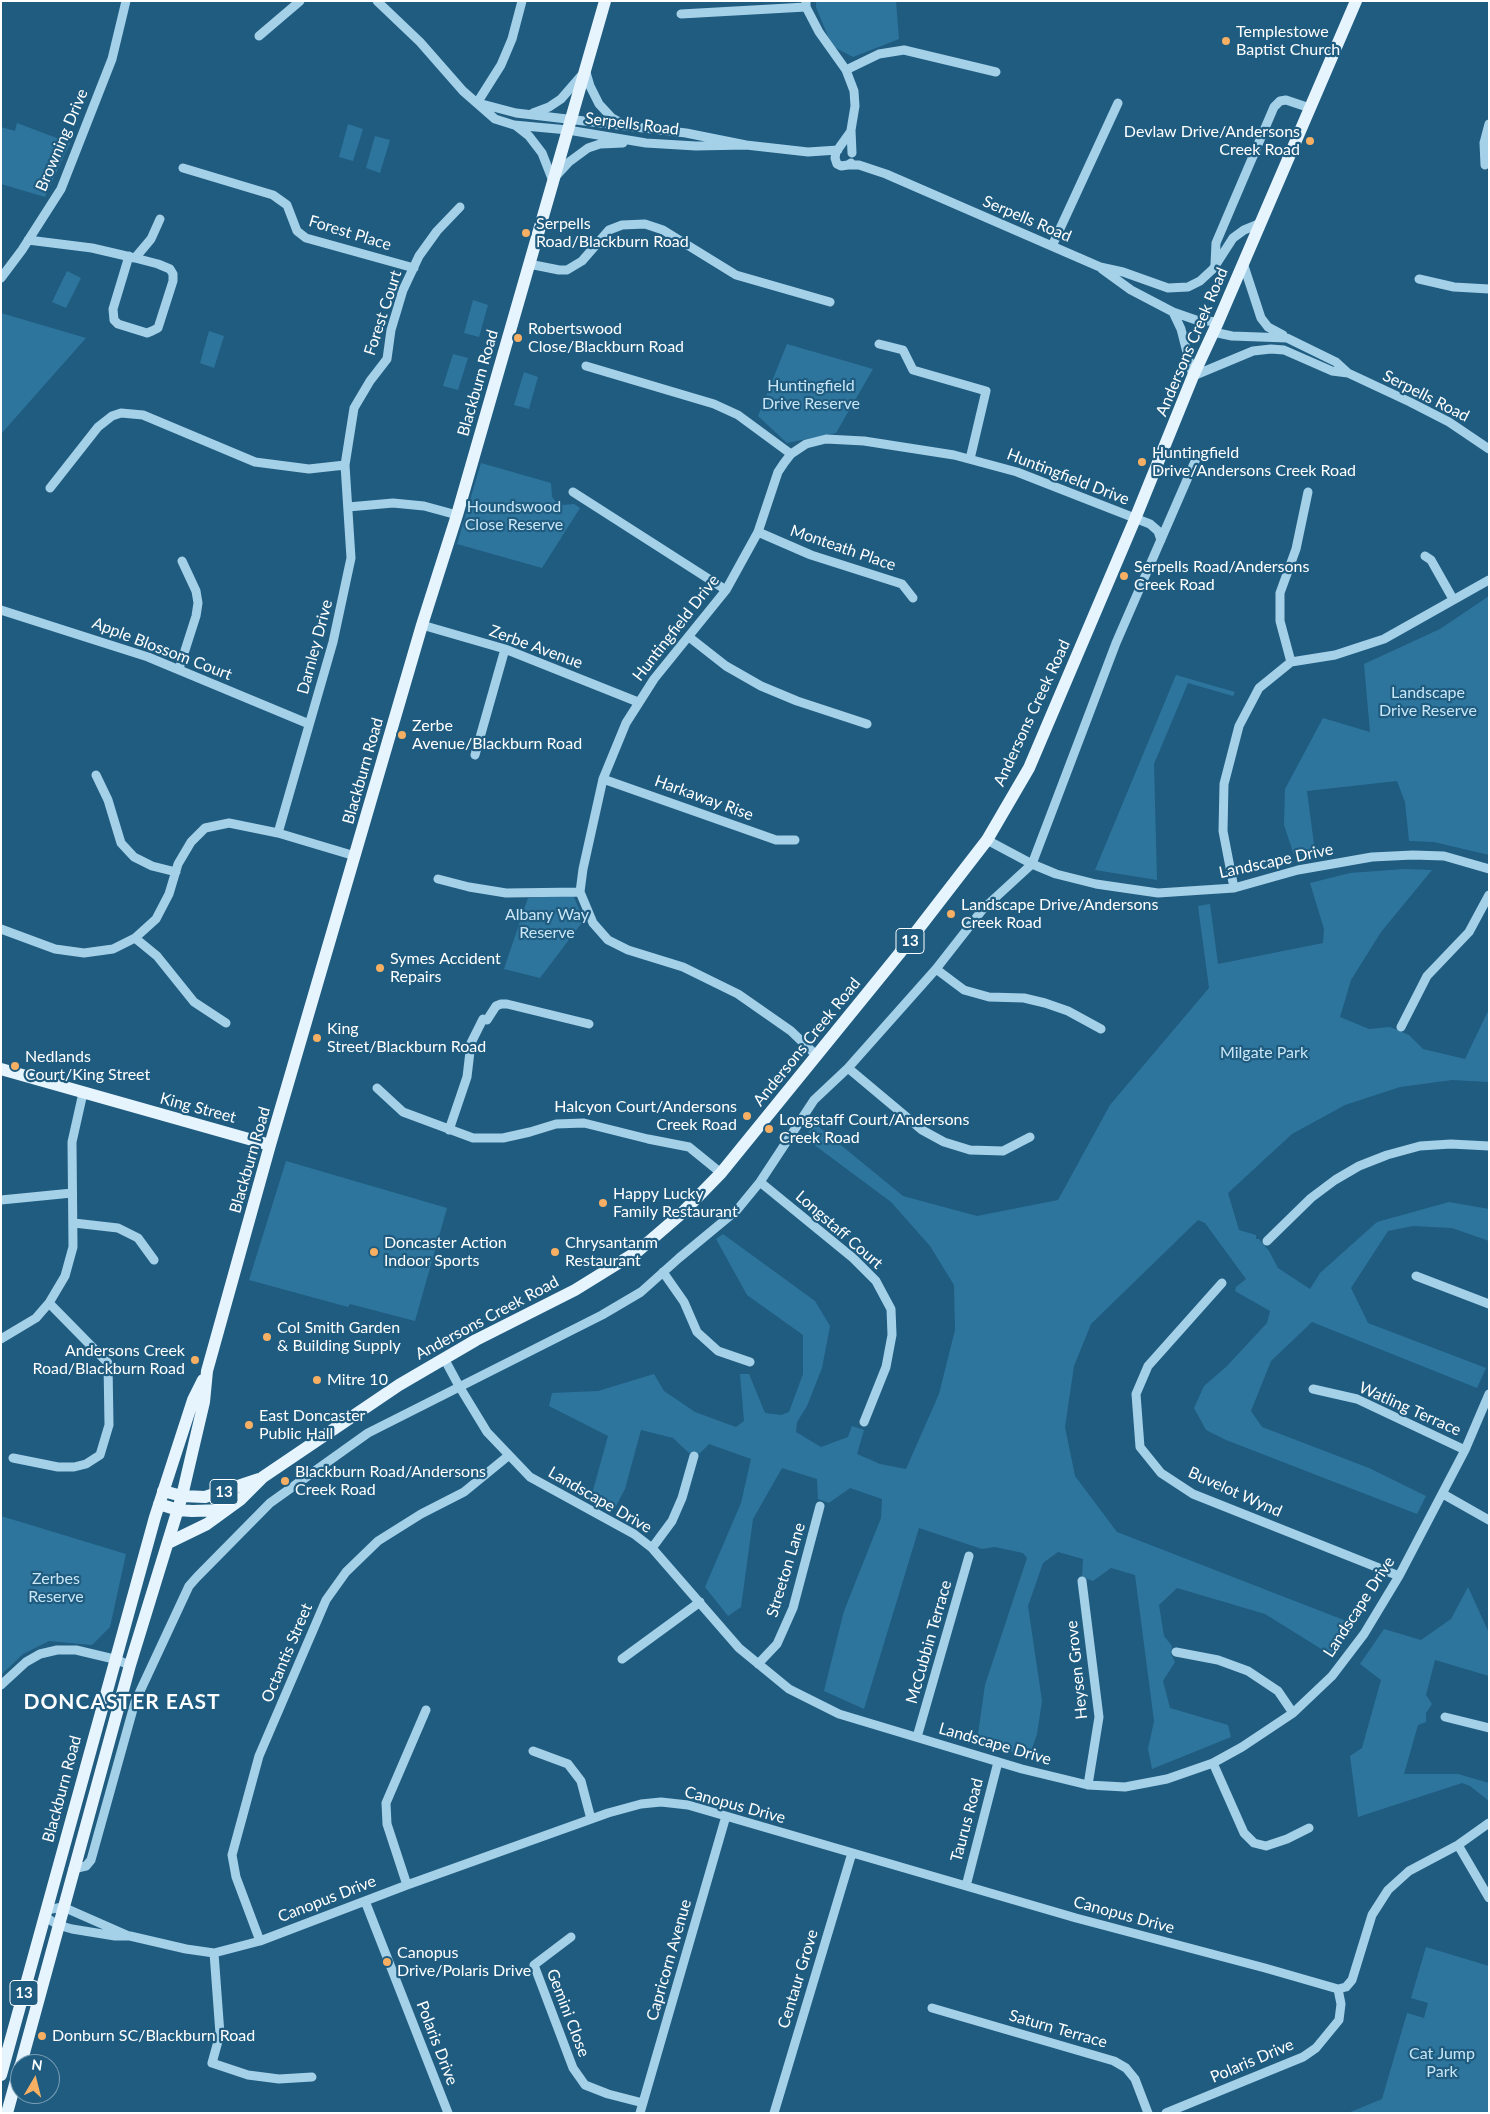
<!DOCTYPE html>
<html>
<head>
<meta charset="utf-8">
<style>
	body { margin:0 }
	#map { position:relative; width:1490px; height:2114px; overflow:hidden; background:#1f5c80; font-family:Lato,sans-serif }
	canvas { display:block }
	.frame { position:absolute; inset:0; border:2px solid #fff; pointer-events:none }
	.north { position:absolute; left:10px; top:2054px; width:50px; height:50px; box-sizing:border-box; background:#1f5c80; border:1px solid #799db3; border-radius:50%; rotate:8deg; font-size:14px; font-weight:700; line-height:20px; text-align:center; color:#fff }
	.north::after { content:''; display:block; margin:auto; width:18px; height:22px; background:#f7b063; clip-path:polygon(50% 0,100% 100%,50% 72%,0 100%) }
</style>
</head>
<body>
<div id="map">
<canvas width="1490" height="2114"></canvas>
<div class="frame"></div>
<div class="north">N</div>
</div>
<script>
const ctx = document.querySelector('canvas').getContext('2d');
ctx.lineJoin = 'round';
function fill(path, color) { ctx.fillStyle = color; ctx.fill(path, 'evenodd'); }
const toPath = rows => new Path2D(rows.map(r => 'M' + r).join(''));
function trace(path, color, width, dash) { ctx.strokeStyle = color; ctx.lineWidth = width; ctx.lineCap = dash ? 'butt' : 'round'; ctx.setLineDash(dash || []); ctx.stroke(path); }
function drawText(font, color, halo, rows, align = 'center') {
  ctx.font = font + ' Lato,sans-serif'; ctx.lineWidth = 4.5; ctx.setLineDash([]); ctx.textBaseline = 'middle'; ctx.strokeStyle = halo; ctx.fillStyle = color; for (const [text, x, y, turn = 0] of rows) {
    ctx.save(); ctx.translate(x, y); ctx.rotate((+turn || 0) * Math.PI / 180); ctx.textAlign = isNaN(turn) ? turn : align; if (halo) ctx.strokeText(text, 0, 0); ctx.fillText(text, 0, 0); ctx.restore();
  }
}
fill(toPath([
	[816,1,896,1,899,39,853,57,832,46,816,7],
	[17,123,70,143,45,197,1,184,1,127,15,131],
	[348,124,363,129,353,161,339,157],
	[375,136,390,140,380,173,366,168],
	[67,271,81,278,66,308,52,302],
	[473,300,488,305,479,337,464,333],
	[1,313,86,338,1,434],
	[209,331,224,336,214,368,200,363],
	[787,344,873,369,836,433,787,443,758,416],
	[453,354,468,358,458,390,443,386],
	[524,372,538,377,529,409,514,405],
	[481,463,551,483,552,497,556,502,563,505,574,504,580,508,542,568,457,544],
	[1489,596,1489,855,1434,842,1409,841,1405,802,1397,781,1307,791,1315,852,1294,855,1284,825,1285,789,1323,718,1370,732,1364,664,1440,629],
	[1176,675,1235,692,1233,696,1188,683,1154,764,1157,880,1095,870],
	[1404,869,1432,870,1381,932,1351,980,1340,1017,1369,1029,1390,1027,1409,1035,1423,1049,1465,1059,1489,1009,1489,1082,1452,1080,1400,1087,1345,1105,1292,1134,1228,1193,1239,1230,1256,1235,1256,1239,1259,1239,1269,1251,1278,1268,1310,1289,1320,1273,1377,1222,1449,1202,1489,1209,1489,1241,1452,1228,1413,1226,1388,1231,1351,1288,1368,1323,1486,1368,1477,1388,1312,1322,1271,1361,1251,1411,1262,1427,1369,1468,1426,1496,1417,1514,1226,1440,1206,1430,1194,1408,1204,1386,1226,1367,1267,1323,1270,1311,1235,1291,1236,1287,1246,1279,1205,1223,1198,1220,1091,1324,1074,1366,1065,1427,1075,1476,1117,1532,1354,1624,1331,1655,1265,1614,1177,1588,1159,1605,1164,1636,1172,1646,1171,1654,1175,1662,1163,1681,1170,1708,1228,1725,1231,1737,1152,1769,1148,1749,1154,1721,1135,1575,1111,1568,1093,1581,1082,1577,1083,1559,1058,1552,1043,1563,1028,1606,1042,1701,1037,1734,1029,1757,977,1741,985,1685,1027,1558,1023,1553,995,1547,982,1549,919,1528,864,1709,824,1691,844,1611,881,1518,882,1499,850,1488,829,1503,818,1499,817,1479,782,1468,753,1519,741,1607,728,1616,705,1587,741,1503,751,1459,709,1444,699,1454,689,1453,673,1438,641,1430,625,1489,615,1508,592,1494,608,1436,549,1406,552,1393,598,1391,654,1374,664,1391,695,1412,736,1427,744,1421,740,1374,749,1374,765,1413,781,1415,789,1412,803,1374,803,1335,747,1295,716,1239,723,1234,815,1301,830,1326,822,1368,807,1406,797,1422,796,1432,821,1447,848,1437,852,1426,864,1430,857,1454,880,1464,906,1469,939,1394,955,1330,954,1285,930,1246,891,1202,805,1138,814,1123,903,1196,977,1216,1058,1200,1110,1105,1209,988,1198,906,1210,904,1218,964,1323,943,1324,929,1310,883,1350,873],
	[573,895,584,920,540,978,504,969,528,898],
	[286,1161,447,1208,415,1321,350,1304,348,1307,249,1280],
	[1,1516,126,1554,110,1627,92,1645,49,1641,23,1654,1,1675],
	[1468,1587,1489,1633,1489,1676,1435,1660,1426,1695,1432,1704,1426,1713,1426,1722,1418,1725,1404,1774,1458,1774,1489,1783,1489,1801,1470,1786,1462,1783,1358,1817,1350,1756,1362,1748,1381,1680,1360,1664,1384,1629,1421,1640,1451,1619],
	[1426,1947,1489,1966,1489,2113,1348,2113,1382,2099,1407,2013,1424,2018,1428,2003,1411,1998]
]), '#2e759d');
trace(toPath([
	[377,1,420,42,463,91,495,119,514,125,568,130,646,143,696,146,746,145],
	[806,1,806,7,819,32,846,70,854,91,855,106,851,130,852,153],
	[681,14,806,7],
	[259,36,300,1],
	[585,69,590,86,599,104,612,118,623,124],
	[846,70,879,54,904,50,996,72],
	[477,103,501,65,512,39,522,1],
	[478,103,516,113,686,133,746,145,808,152,838,150],
	[533,113,549,107,561,99,581,76],
	[515,125,529,136,542,153,553,181],
	[851,131,836,152,835,158,837,164,841,166,848,165,851,163],
	[848,165,859,165,886,174,1100,267,1123,272,1168,288,1188,287,1200,281,1213,269,1233,238,1244,230,1261,223],
	[1485,165,1484,143,1489,124],
	[183,168,273,195,287,205,297,231,306,238,414,268],
	[557,175,569,162,588,148,600,144,623,143],
	[28,240,92,248,135,258,158,264,170,269,173,274,173,281,158,328,152,331,147,333,118,324,114,320,113,309,129,256],
	[1052,246,1118,103],
	[135,258,151,239,160,219],
	[1243,263,1261,318,1268,327,1283,335],
	[529,264,559,270,567,270,582,261,609,230,622,225,645,224,663,230,736,275,830,302],
	[1215,264,1216,243,1274,107,1280,101,1286,100,1310,108],
	[1102,269,1131,290,1173,312,1196,320,1218,322],
	[1,278,22,250,61,189,112,59,126,1],
	[1419,279,1454,287,1489,289],
	[1173,312,1181,329,1193,376,1253,351,1271,349,1284,350,1332,371,1348,373,1410,402,1449,422,1489,449],
	[1213,332,1232,336,1287,338,1336,362,1348,373],
	[879,344,903,350,913,370,986,391,970,459],
	[586,366,714,404,738,415,791,454],
	[50,488,98,427,112,416,121,413,143,415,255,462,309,469,345,465],
	[573,492,726,590],
	[348,507,393,503,424,506,457,515],
	[758,532,811,555,902,584,913,598],
	[1425,556,1431,560,1453,599],
	[1,610,148,657,309,724],
	[422,625,505,649,638,702],
	[689,637,726,666,761,686,797,701,867,724],
	[1291,662,1280,621,1280,593,1296,549,1308,492],
	[179,669,196,616,198,603,196,591,182,561],
	[475,755,505,649],
	[96,775,108,800,121,843,134,857,152,866,176,872],
	[603,779,776,840,795,840],
	[278,833,333,642,351,558,345,465,354,408,370,381,387,359,391,330,403,290,419,256,437,231,460,207],
	[987,840,1032,864,1056,874,1096,884,1158,893,1234,888,1298,870,1372,857,1413,855,1444,856,1489,869],
	[438,879,469,887,506,893,580,892],
	[1234,888,1223,831,1224,784,1239,726,1259,688,1291,662,1335,655,1384,639,1489,580],
	[1,929,55,949,84,953,113,949,135,938,156,919,169,894,178,864,191,842,205,828,229,823,278,833,355,856],
	[135,938,157,956,194,1002,226,1023],
	[936,969,964,990,989,997,1024,998,1045,1003,1068,1011,1101,1029],
	[1401,1027,1427,976,1469,932,1489,895],
	[817,1056,791,1031,738,994,683,967,628,950,608,940,593,923,580,892,583,869,603,779,626,723,654,679,726,590,758,532,778,472,784,463,791,454,806,444,826,439,864,441,954,455,1017,472,1150,524,1158,531,1161,540],
	[848,1068,922,1130,944,1142,970,1150,1003,1151,1030,1137],
	[377,1088,403,1112,473,1138,503,1138,530,1132,556,1124,584,1123,648,1139,689,1147,721,1173],
	[449,1130,467,1077,471,1043,483,1019,487,1020,496,1006,501,1004,507,1004,589,1024],
	[760,1182,853,1258,876,1281,891,1309,892,1335,886,1367,864,1422],
	[1,1200,72,1193],
	[74,1223,118,1228,138,1238,154,1260],
	[1267,1241,1311,1198,1335,1180,1359,1166,1387,1155,1420,1146,1451,1144,1489,1146],
	[663,1272,684,1302,697,1332,718,1351,750,1362],
	[1416,1276,1489,1304],
	[1222,1283,1148,1366,1136,1394,1140,1447,1161,1473,1193,1494,1399,1576],
	[1,1339,36,1318,49,1303,65,1276,73,1247,72,1142,83,1093],
	[444,1358,459,1386,487,1432,530,1477,634,1534,652,1548,739,1648,789,1689,839,1714,1022,1769,1088,1785,1125,1787,1167,1779,1213,1763,1242,1747,1293,1713,1332,1676,1364,1634,1399,1576,1465,1450,1489,1394],
	[1313,1389,1357,1399,1465,1450],
	[13,1458,58,1467,74,1467,86,1464,100,1455,109,1425,108,1363,49,1303],
	[1443,1494,1489,1520],
	[652,1548,672,1521,682,1498,694,1456],
	[1082,1581,1099,1717,1088,1785],
	[1176,1652,1218,1660,1248,1671,1278,1691,1293,1713],
	[622,1659,700,1602],
	[758,1664,777,1644,793,1608,820,1506],
	[1,1685,26,1662,40,1654,57,1650,76,1650,114,1659,130,1665],
	[1445,1717,1489,1728],
	[917,1737,969,1556],
	[533,1751,568,1764,581,1781,591,1819],
	[1213,1763,1244,1833,1254,1843,1266,1846,1287,1839,1309,1828],
	[1458,1845,1489,1898],
	[73,1869,86,1866,91,1860,135,1702,189,1586,197,1577,270,1503,368,1433,602,1315,641,1292,679,1258,737,1210,760,1182,814,1100,848,1068,936,969,983,909,1032,864,1116,643,1196,459],
	[407,1885,387,1824,386,1803,426,1710],
	[966,1886,998,1762],
	[365,1901,448,2113],
	[46,1910,63,1907,129,1936],
	[44,1916,58,1925,72,1929,115,1936,130,1936,186,1949,214,1953,260,1941,407,1885,608,1813,641,1804,661,1802,688,1805,1076,1918,1265,1968,1338,1989],
	[571,1937,534,1965,573,2068,585,2085,608,2094,643,2103],
	[260,1941,236,1877,232,1855,259,1756,326,1600,346,1572,378,1541,421,1514,464,1492,508,1456],
	[214,1953,220,2034,212,2063,248,2075,279,2079,312,2077],
	[932,2008,1114,2061,1126,2068,1135,2079,1148,2113],
	[640,2113,726,1816],
	[774,2113,852,1853],
	[1166,2113,1303,2057,1316,2048,1339,2020,1341,2004,1338,1989,1346,1987,1352,1980,1372,1915,1388,1890,1409,1871,1458,1845,1489,1823]
]), '#a4d0e8', 9);
trace(toPath([
	[1,1069,270,1145],
	[163,1491,182,1496,205,1497,259,1479],
	[159,1504,178,1510,192,1511,225,1510],
	[168,1543,207,1524,240,1500,263,1477,399,1385,476,1340,575,1290,638,1251,681,1214,721,1173,899,954,987,840,1029,768,1135,519,1193,376,1218,322,1356,1],
	[21,2064,130,1665,182,1496,204,1402,207,1371,270,1145,422,625,457,515,605,1],
	[1,2075,155,1517,193,1400,203,1380],
	[7,2113,20,2066]
]), '#e6f4fe', 12);
for (const [x, y, r, color] of [
	[1226,41,5,"#f7b063"],
	[1310,141,5,"#f7b063"],
	[526,233,5,"#f7b063"],
	[518,338,5,"#f7b063"],
	[1142,462,5,"#f7b063"],
	[1124,576,5,"#f7b063"],
	[402,735,5,"#f7b063"],
	[951,914,5,"#f7b063"],
	[380,968,5,"#f7b063"],
	[317,1038,5,"#f7b063"],
	[15,1066,5,"#f7b063"],
	[747,1116,5,"#f7b063"],
	[769,1129,5,"#f7b063"],
	[603,1203,5,"#f7b063"],
	[374,1252,5,"#f7b063"],
	[555,1252,5,"#f7b063"],
	[267,1337,5,"#f7b063"],
	[195,1360,5,"#f7b063"],
	[317,1380,5,"#f7b063"],
	[249,1425,5,"#f7b063"],
	[285,1481,5,"#f7b063"],
	[387,1962,5,"#f7b063"],
	[42,2036,5,"#f7b063"]
]) { const dot = new Path2D(); dot.arc(x, y, r, 0, 2 * Math.PI); ctx.fillStyle = color; ctx.fill(dot); trace(dot, '#1f5c80', 2); }
for (const [x, y, w] of [
	[910,941,28],
	[224,1492,28],
	[24,1993,28]
]) { const box = new Path2D(); box.roundRect(x - w / 2, y - 12.5, w, 25, 4); ctx.fillStyle = '#1f5c80'; ctx.fill(box); trace(box, '#fff', 1); }
drawText('bold 15px', '#fff', null, [
	["13",910,941],
	["13",224,1492],
	["13",24,1993]
]);
drawText('16px', '#fff', '#1f5c80', [
	["Templestowe",1236,32],
	["Baptist Church",1236,50],
	["Devlaw Drive/Andersons",1300,132,"right"],
	["Creek Road",1300,150,"right"],
	["Serpells",536,224],
	["Road/Blackburn Road",536,242],
	["Robertswood",528,329],
	["Close/Blackburn Road",528,347],
	["Huntingfield",1152,453],
	["Drive/Andersons Creek Road",1152,471],
	["Serpells Road/Andersons",1134,567],
	["Creek Road",1134,585],
	["Zerbe",412,726],
	["Avenue/Blackburn Road",412,744],
	["Landscape Drive/Andersons",961,905],
	["Creek Road",961,923],
	["Symes Accident",390,959],
	["Repairs",390,977],
	["King",327,1029],
	["Street/Blackburn Road",327,1047],
	["Nedlands",25,1057],
	["Court/King Street",25,1075],
	["Halcyon Court/Andersons",737,1107,"right"],
	["Creek Road",737,1125,"right"],
	["Longstaff Court/Andersons",779,1120],
	["Creek Road",779,1138],
	["Happy Lucky",613,1194],
	["Family Restaurant",613,1212],
	["Doncaster Action",384,1243],
	["Indoor Sports",384,1261],
	["Chrysantanm",565,1243],
	["Restaurant",565,1261],
	["Col Smith Garden",277,1328],
	["& Building Supply",277,1346],
	["Andersons Creek",185,1351,"right"],
	["Road/Blackburn Road",185,1369,"right"],
	["Mitre 10",327,1380],
	["East Doncaster",259,1416],
	["Public Hall",259,1434],
	["Blackburn Road/Andersons",295,1472],
	["Creek Road",295,1490],
	["Canopus",397,1953],
	["Drive/Polaris Drive",397,1971],
	["Donburn SC/Blackburn Road",52,2036]
], 'left');
drawText('16px', '#fff', '#1f5c80', [
	["Serpells Road",632,124,7],
	["Browning Drive",62,140,-67],
	["Serpells Road",1027,219,23],
	["Forest Place",350,233,17],
	["Forest Court",383,313,-72],
	["Andersons Creek Road",1192,342,-67],
	["Blackburn Road",478,383,-74],
	["Serpells Road",1426,396,27],
	["Huntingfield Drive",1068,477,21],
	["Monteath Place",843,548,19],
	["Huntingfield Drive",676,628,-52],
	["Darnley Drive",315,647,-75],
	["Zerbe Avenue",536,647,20],
	["Apple Blossom Court",162,649,21],
	["Andersons Creek Road",1032,713,-65],
	["Blackburn Road",363,771,-74],
	["Harkaway Rise",704,798,20],
	["Landscape Drive",1276,861,-12],
	["Andersons Creek Road",807,1042,-51],
	["King Street",198,1108,15],
	["Blackburn Road",250,1160,-74],
	["Longstaff Court",839,1230,41],
	["Andersons Creek Road",487,1318,-28],
	["Watling Terrace",1410,1409,24],
	["Buvelot Wynd",1235,1492,24],
	["Landscape Drive",600,1500,30],
	["Streeton Lane",786,1570,-73],
	["Landscape Drive",1359,1607,-57],
	["McCubbin Terrace",929,1642,-74],
	["Octantis Street",287,1653,-67],
	["Heysen Grove",1077,1670,-96],
	["Landscape Drive",995,1744,16],
	["Blackburn Road",62,1789,-75],
	["Canopus Drive",735,1805,15],
	["Taurus Road",967,1820,-75],
	["Canopus Drive",327,1899,-21],
	["Canopus Drive",1124,1915,15],
	["Capricorn Avenue",669,1960,-74],
	["Centaur Grove",798,1979,-73],
	["Gemini Close",568,2013,69],
	["Saturn Terrace",1058,2029,16],
	["Polaris Drive",437,2043,69],
	["Polaris Drive",1252,2061,-23]
]);
drawText('16px', '#c8e6f6', '#1f5c80', [
	["Huntingfield",811,386],
	["Drive Reserve",811,404],
	["Houndswood",514,507],
	["Close Reserve",514,525],
	["Landscape",1428,693],
	["Drive Reserve",1428,711],
	["Albany Way",547,915],
	["Reserve",547,933],
	["Milgate Park",1264,1053],
	["Zerbes",56,1579],
	["Reserve",56,1597],
	["Cat Jump",1442,2054],
	["Park",1442,2072]
]);
ctx.letterSpacing = '1px';
drawText('bold 21px', '#fff', '#1f5c80', [
	["DONCASTER EAST",122,1702]
]);
ctx.letterSpacing = '0px';
</script>
</body>
</html>
